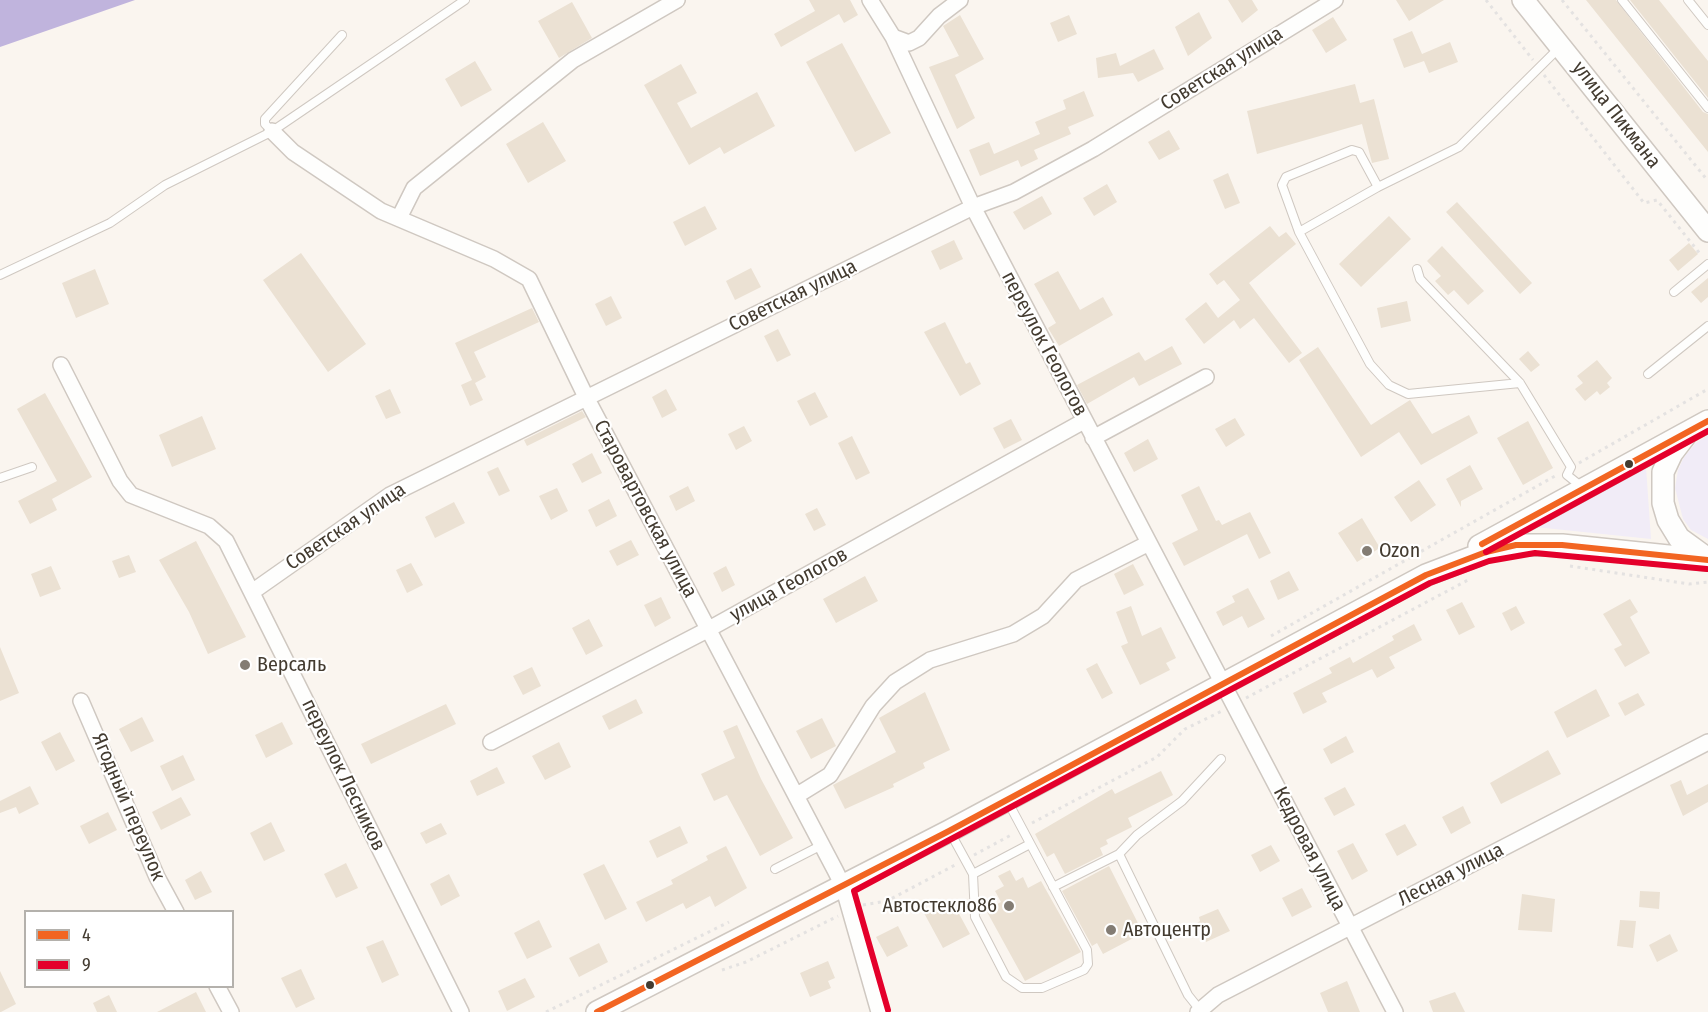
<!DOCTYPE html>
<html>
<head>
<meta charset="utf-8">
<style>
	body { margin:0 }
	#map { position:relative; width:1708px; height:1012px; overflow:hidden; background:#faf5ef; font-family:"Fira Sans Condensed",sans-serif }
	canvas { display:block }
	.legend { position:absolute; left:24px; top:910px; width:210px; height:78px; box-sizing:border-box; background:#fff; border:2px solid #b4b1ac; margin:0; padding:8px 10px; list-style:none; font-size:18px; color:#433b30 }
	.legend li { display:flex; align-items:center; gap:12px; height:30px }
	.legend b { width:30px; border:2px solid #b4b1ac }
</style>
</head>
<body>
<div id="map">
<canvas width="1708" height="1012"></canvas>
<ul class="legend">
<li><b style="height:8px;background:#f26522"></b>4</li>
<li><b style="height:8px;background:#e4002b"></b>9</li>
</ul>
</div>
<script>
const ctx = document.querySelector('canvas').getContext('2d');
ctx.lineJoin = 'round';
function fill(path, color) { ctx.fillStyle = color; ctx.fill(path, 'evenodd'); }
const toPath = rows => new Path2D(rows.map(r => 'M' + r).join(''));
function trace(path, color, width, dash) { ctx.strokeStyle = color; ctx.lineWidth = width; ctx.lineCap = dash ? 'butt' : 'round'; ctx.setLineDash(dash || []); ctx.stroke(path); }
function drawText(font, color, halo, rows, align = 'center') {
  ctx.font = font + ' "Fira Sans Condensed",sans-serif'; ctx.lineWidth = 4.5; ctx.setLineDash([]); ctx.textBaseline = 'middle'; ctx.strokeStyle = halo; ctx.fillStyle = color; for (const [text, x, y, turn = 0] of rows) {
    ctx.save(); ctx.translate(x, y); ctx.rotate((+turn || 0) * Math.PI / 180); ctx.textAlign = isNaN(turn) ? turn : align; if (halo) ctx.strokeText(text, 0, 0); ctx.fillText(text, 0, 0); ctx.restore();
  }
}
fill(toPath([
	[1708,435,1708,539,1691,530,1683,519,1675,488,1678,470,1684,457,1696,443],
	[1646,467,1651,539,1535,527]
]), '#f1ecf7');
fill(toPath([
	[0,0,135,0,0,47]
]), '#c0b4dd');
fill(toPath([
	[809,0,850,0,858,15,844,23,839,14,781,47,774,34,815,11],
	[1228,0,1252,0,1258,10,1242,23],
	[1396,0,1444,0,1409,21],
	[1586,0,1616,0,1703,112,1708,114,1708,152],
	[1630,0,1659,0,1708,61,1708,98],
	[572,2,592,38,559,58,538,21],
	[1199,12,1212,38,1188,56,1175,27],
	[960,15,984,59,955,75,975,118,957,129,929,67,959,56,943,26],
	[1069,15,1077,34,1058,42,1050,23],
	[1333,17,1347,40,1326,53,1312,30],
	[1412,31,1422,54,1450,42,1458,62,1429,73,1424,61,1404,68,1393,39],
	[842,43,891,133,855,152,806,62],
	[1154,49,1164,69,1138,82,1133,73,1098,78,1096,58,1116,53,1120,66],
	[475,61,492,90,461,107,445,79],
	[681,64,697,93,677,103,691,128,757,92,775,126,724,154,720,147,689,165,644,85],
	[1355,84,1360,103,1374,99,1389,159,1372,163,1362,124,1257,154,1247,111],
	[1084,91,1094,116,1068,127,1071,134,1034,150,1038,159,1021,167,1018,160,980,176,969,150,989,142,994,154,1040,134,1035,122,1066,109,1063,100],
	[543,122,566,161,528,183,506,144],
	[1169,130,1180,149,1159,160,1148,142],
	[1228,173,1240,203,1225,209,1213,180],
	[1107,184,1117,202,1094,216,1083,198],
	[1042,196,1052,214,1024,230,1013,212],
	[1457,202,1532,283,1520,294,1446,212],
	[705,206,717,229,685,246,673,222],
	[1389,216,1411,239,1361,287,1339,264],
	[1270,226,1279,237,1286,232,1296,244,1249,283,1302,353,1289,363,1254,318,1240,329,1234,320,1204,344,1185,319,1206,302,1218,318,1240,300,1224,280,1217,285,1209,274],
	[954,240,963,259,940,270,931,251],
	[1689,243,1698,254,1678,271,1669,260],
	[1442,246,1484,291,1468,305,1454,290,1448,295,1435,281,1441,276,1427,261],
	[301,253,366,344,328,372,263,280],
	[751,268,761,287,735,300,726,281],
	[95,269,109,304,76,318,62,283],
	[1058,271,1080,310,1103,297,1113,315,1059,346,1048,328,1056,323,1034,284],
	[1708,278,1708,297,1701,303,1691,292],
	[611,296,622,318,606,326,595,304],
	[1407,301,1411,321,1381,328,1377,308],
	[532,308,539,322,474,352,486,377,475,383,483,400,470,406,461,385,472,380,455,343],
	[945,322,966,364,970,362,981,384,960,396,924,332],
	[778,329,791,355,777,362,764,336],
	[1172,346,1182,364,1139,386,1134,377,1087,404,1077,385,1139,352,1145,361],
	[1318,347,1371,425,1410,400,1432,434,1469,415,1478,433,1421,465,1399,432,1361,457,1299,360],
	[1528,351,1540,365,1531,372,1519,359],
	[1597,360,1612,378,1607,383,1610,387,1600,395,1597,391,1585,401,1575,389,1583,383,1577,376],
	[390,389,401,413,386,419,375,396],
	[666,389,677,410,662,418,652,397],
	[815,392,828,417,810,426,797,401],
	[45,393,92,477,52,499,57,510,30,524,18,501,57,481,17,409],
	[582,411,586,417,527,446,524,440],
	[202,416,216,449,172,467,159,435],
	[1235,418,1245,435,1226,447,1215,429],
	[1011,419,1022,440,1004,449,993,428],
	[1528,421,1553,468,1523,485,1497,438],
	[744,426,752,441,736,450,728,434],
	[852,436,870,473,856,480,838,443],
	[1148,439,1158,459,1134,472,1124,453],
	[592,453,602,473,582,483,572,464],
	[1470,465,1483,489,1461,501,1461,507,1446,479],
	[498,467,510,491,499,496,487,472],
	[1419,480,1436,505,1411,522,1394,497],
	[688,486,695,501,676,511,669,496],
	[1199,486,1216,521,1219,520,1222,525,1250,512,1271,553,1259,559,1247,534,1184,566,1172,543,1198,530,1181,495],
	[557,488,568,511,551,520,539,496],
	[609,499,617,516,596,527,588,510],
	[454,502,465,523,435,538,425,517],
	[817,508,826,525,814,531,805,514],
	[1362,518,1380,548,1357,562,1338,533],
	[631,540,639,555,617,566,609,551],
	[196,541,246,637,208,654,189,612,159,560],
	[129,555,136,572,119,578,112,561],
	[411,563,423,585,407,593,396,570],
	[1133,564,1144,585,1124,595,1114,574],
	[51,566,61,589,40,597,31,574],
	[726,566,735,585,722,592,713,573],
	[1289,571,1299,590,1278,600,1270,581],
	[865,576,878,601,836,623,823,599],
	[1248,588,1265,619,1248,628,1242,616,1223,626,1216,612,1235,602,1232,596],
	[661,597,671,618,655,627,644,605],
	[1630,599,1638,612,1630,617,1650,653,1625,667,1614,649,1622,645,1603,614],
	[1462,602,1475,627,1459,635,1446,610],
	[1131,606,1142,636,1161,627,1176,658,1166,663,1170,670,1140,685,1121,646,1128,643,1116,612],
	[1516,606,1525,623,1511,631,1502,613],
	[589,619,603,646,586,655,572,628],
	[1414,624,1422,640,1389,657,1395,668,1377,678,1372,669,1322,693,1327,702,1303,714,1293,693,1332,673,1329,668,1350,657,1353,663,1394,640,1392,636],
	[0,647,19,693,0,701],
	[1097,663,1113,693,1102,699,1086,669],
	[532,667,541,686,523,695,513,676],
	[1596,689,1610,716,1567,738,1554,712],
	[925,692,950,750,923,763,925,768,893,784,894,787,845,809,833,785,896,752,879,718],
	[1638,693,1645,705,1625,716,1618,703],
	[636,699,643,713,609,730,602,716],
	[446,704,456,724,371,764,361,744],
	[142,717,154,741,131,752,119,729],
	[822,718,836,746,811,759,796,731],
	[282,722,293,744,266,758,255,735],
	[737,725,761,779,793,838,760,856,727,795,714,801,701,774,735,758,723,731],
	[60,732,75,761,56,771,41,742],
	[1346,736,1354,752,1331,764,1323,749],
	[559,742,571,767,545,780,532,756],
	[1548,750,1561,774,1501,804,1490,783],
	[183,755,195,780,172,791,160,766],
	[497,767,505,783,477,796,470,781],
	[1161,771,1173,795,1128,818,1132,827,1106,840,1108,844,1100,848,1103,855,1065,874,1054,853,1047,857,1035,834,1112,789,1115,794],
	[1681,780,1687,795,1708,784,1708,802,1683,816,1670,785],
	[30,786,39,804,19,814,16,807,0,813,0,801],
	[1345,787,1355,805,1334,816,1324,798],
	[181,797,191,815,161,830,152,812],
	[1463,806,1471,823,1451,834,1442,817],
	[108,812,117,830,89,844,80,826],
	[271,822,285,851,264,861,250,833],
	[441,823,447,834,426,844,420,833],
	[1405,824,1417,845,1397,856,1385,834],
	[680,826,688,843,657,858,649,841],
	[1353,843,1368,871,1352,880,1337,851],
	[1271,845,1280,861,1260,872,1251,855],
	[726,846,747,888,715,907,710,896,686,909,683,903,646,922,636,902,673,884,671,880,708,860,706,856],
	[346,863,358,888,336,898,324,874],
	[604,864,627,909,605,920,583,874],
	[1109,866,1143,933,1103,954,1097,943,1092,946,1062,891],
	[1010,870,1016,881,1023,877,1028,888,1041,881,1081,952,1025,981,986,910,1001,902,995,891,1004,886,998,876],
	[201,871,212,892,195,900,185,880],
	[449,874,460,896,441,906,430,884],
	[1302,888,1312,907,1292,917,1282,898],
	[1640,891,1660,892,1659,909,1639,907],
	[1522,894,1555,899,1552,932,1518,930],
	[951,899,970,934,943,948,924,913],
	[1218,909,1230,931,1206,942,1197,923,1200,921,1199,917],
	[539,920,552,947,527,959,514,933],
	[1620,920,1636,921,1633,948,1617,946],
	[898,926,908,946,887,957,876,937],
	[1670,934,1678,951,1657,962,1649,945],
	[383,940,399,975,382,983,366,947],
	[599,943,608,962,579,977,569,958],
	[828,961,835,978,828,981,831,988,810,997,800,973],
	[301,969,315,999,296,1008,281,978],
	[0,971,16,1004,1,1012,0,1012],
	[525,978,535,997,507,1011,498,991],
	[1347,981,1360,1012,1328,1012,1320,993],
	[196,992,206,1012,157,1012],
	[1455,992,1465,1012,1433,1012,1429,1001],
	[109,995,117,1012,97,1012,93,1003]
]), '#ebe1d3');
const lane = toPath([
	[1622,0,1708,108],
	[1688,0,1708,25],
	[272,131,265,124,265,119,342,35],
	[1378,187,1359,152,1352,150,1286,177,1282,185,1299,232,1370,364,1389,385,1408,394,1520,383],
	[1299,232,1378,187,1459,147,1560,47],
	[1417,269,1420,279,1520,383,1571,467,1567,475,1582,487],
	[0,275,110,223,165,185,271,132,465,0],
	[1674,292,1708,264],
	[1648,374,1708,326],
	[0,478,32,467],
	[950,832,973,874,975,917,1006,977,1022,988,1042,988,1084,970,1088,964,1087,950,1008,802],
	[1119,854,1188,995,1200,1010],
	[775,869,822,845],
	[973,874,1030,844],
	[1053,887,1119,854,1137,835,1182,801,1221,759]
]);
const street = toPath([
	[870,0,893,37,973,207,1395,1012],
	[893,37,909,43,919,38,939,16,960,0],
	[272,131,293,152,381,211,494,259,529,279,586,397,835,870,843,886,879,1012],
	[399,218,414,188,573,60,677,0],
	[61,365,120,481,131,495,209,526,226,541,461,1012],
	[1093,438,1206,377],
	[252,592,390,495,973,207,1014,192,1093,149,1335,0],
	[81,701,157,877,176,912],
	[491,742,709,629,1084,421],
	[796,796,830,775,873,706,895,682,930,660,1013,634,1043,616,1076,580,1149,543],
	[217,986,231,1012],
	[1198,1012,1218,995,1708,742]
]);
const secondary = toPath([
	[1523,0,1708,231],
	[1685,436,1672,453,1663,472,1663,503,1668,520,1679,538,1708,559],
	[1479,546,1708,421],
	[597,1012,949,831,1426,575,1486,552,1516,545,1562,545,1708,560]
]);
trace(lane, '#cfc8c1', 10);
trace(street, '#cfc8c1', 18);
trace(secondary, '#cfc8c1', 24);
trace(toPath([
	[1486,0,1533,60],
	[1562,0,1708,181],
	[1544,75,1644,203,1657,200,1701,255],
	[1579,463,1708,389],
	[1570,566,1689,584,1708,582],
	[1271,636,1555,476],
	[1246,698,1468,580],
	[1032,823,1157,757,1185,729,1222,711],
	[974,855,1013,834],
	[863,905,887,901,955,865],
	[722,970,746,962,838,916],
	[546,1012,729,922]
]), '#e4e2e1', 3, [3, 4.5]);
trace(lane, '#fefefd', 8);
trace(street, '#fefefd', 15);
trace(secondary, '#fefefd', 21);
trace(toPath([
	[1482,544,1708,421],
	[597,1012,949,831,1426,575,1486,552,1516,545,1562,545,1708,560]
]), '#f26522', 6);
trace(toPath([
	[1486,552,1708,431],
	[888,1010,854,891,1430,583,1489,561,1535,553,1707,569]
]), '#e4002b', 6);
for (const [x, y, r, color] of [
	[1629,464,5,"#433b30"],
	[1367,551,6,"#837c73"],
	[245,665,6,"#837c73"],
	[1009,906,6,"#837c73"],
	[1111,930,6,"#837c73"],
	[650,985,5,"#433b30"]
]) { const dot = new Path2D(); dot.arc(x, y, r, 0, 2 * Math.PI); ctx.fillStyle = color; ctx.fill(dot); trace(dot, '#fff', 2); }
drawText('20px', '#433b30', '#fff', [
	["Советская улица",1222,69,-32],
	["улица Пикмана",1616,115,52],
	["Советская улица",793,296,-26],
	["переулок Геологов",1044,344,62],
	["Старовартовская улица",645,509,62],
	["Советская улица",346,527,-34],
	["улица Геологов",789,585,-29],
	["переулок Лесников",343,775,64],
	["Ягодный переулок",128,807,67],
	["Кедровая улица",1309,849,63],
	["Лесная улица",1451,875,-27]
]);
drawText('20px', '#433b30', '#fff', [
	["Ozon",1379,551],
	["Версаль",257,665],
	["Автостекло86",997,906,"right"],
	["Автоцентр",1123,930]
], 'left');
</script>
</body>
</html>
